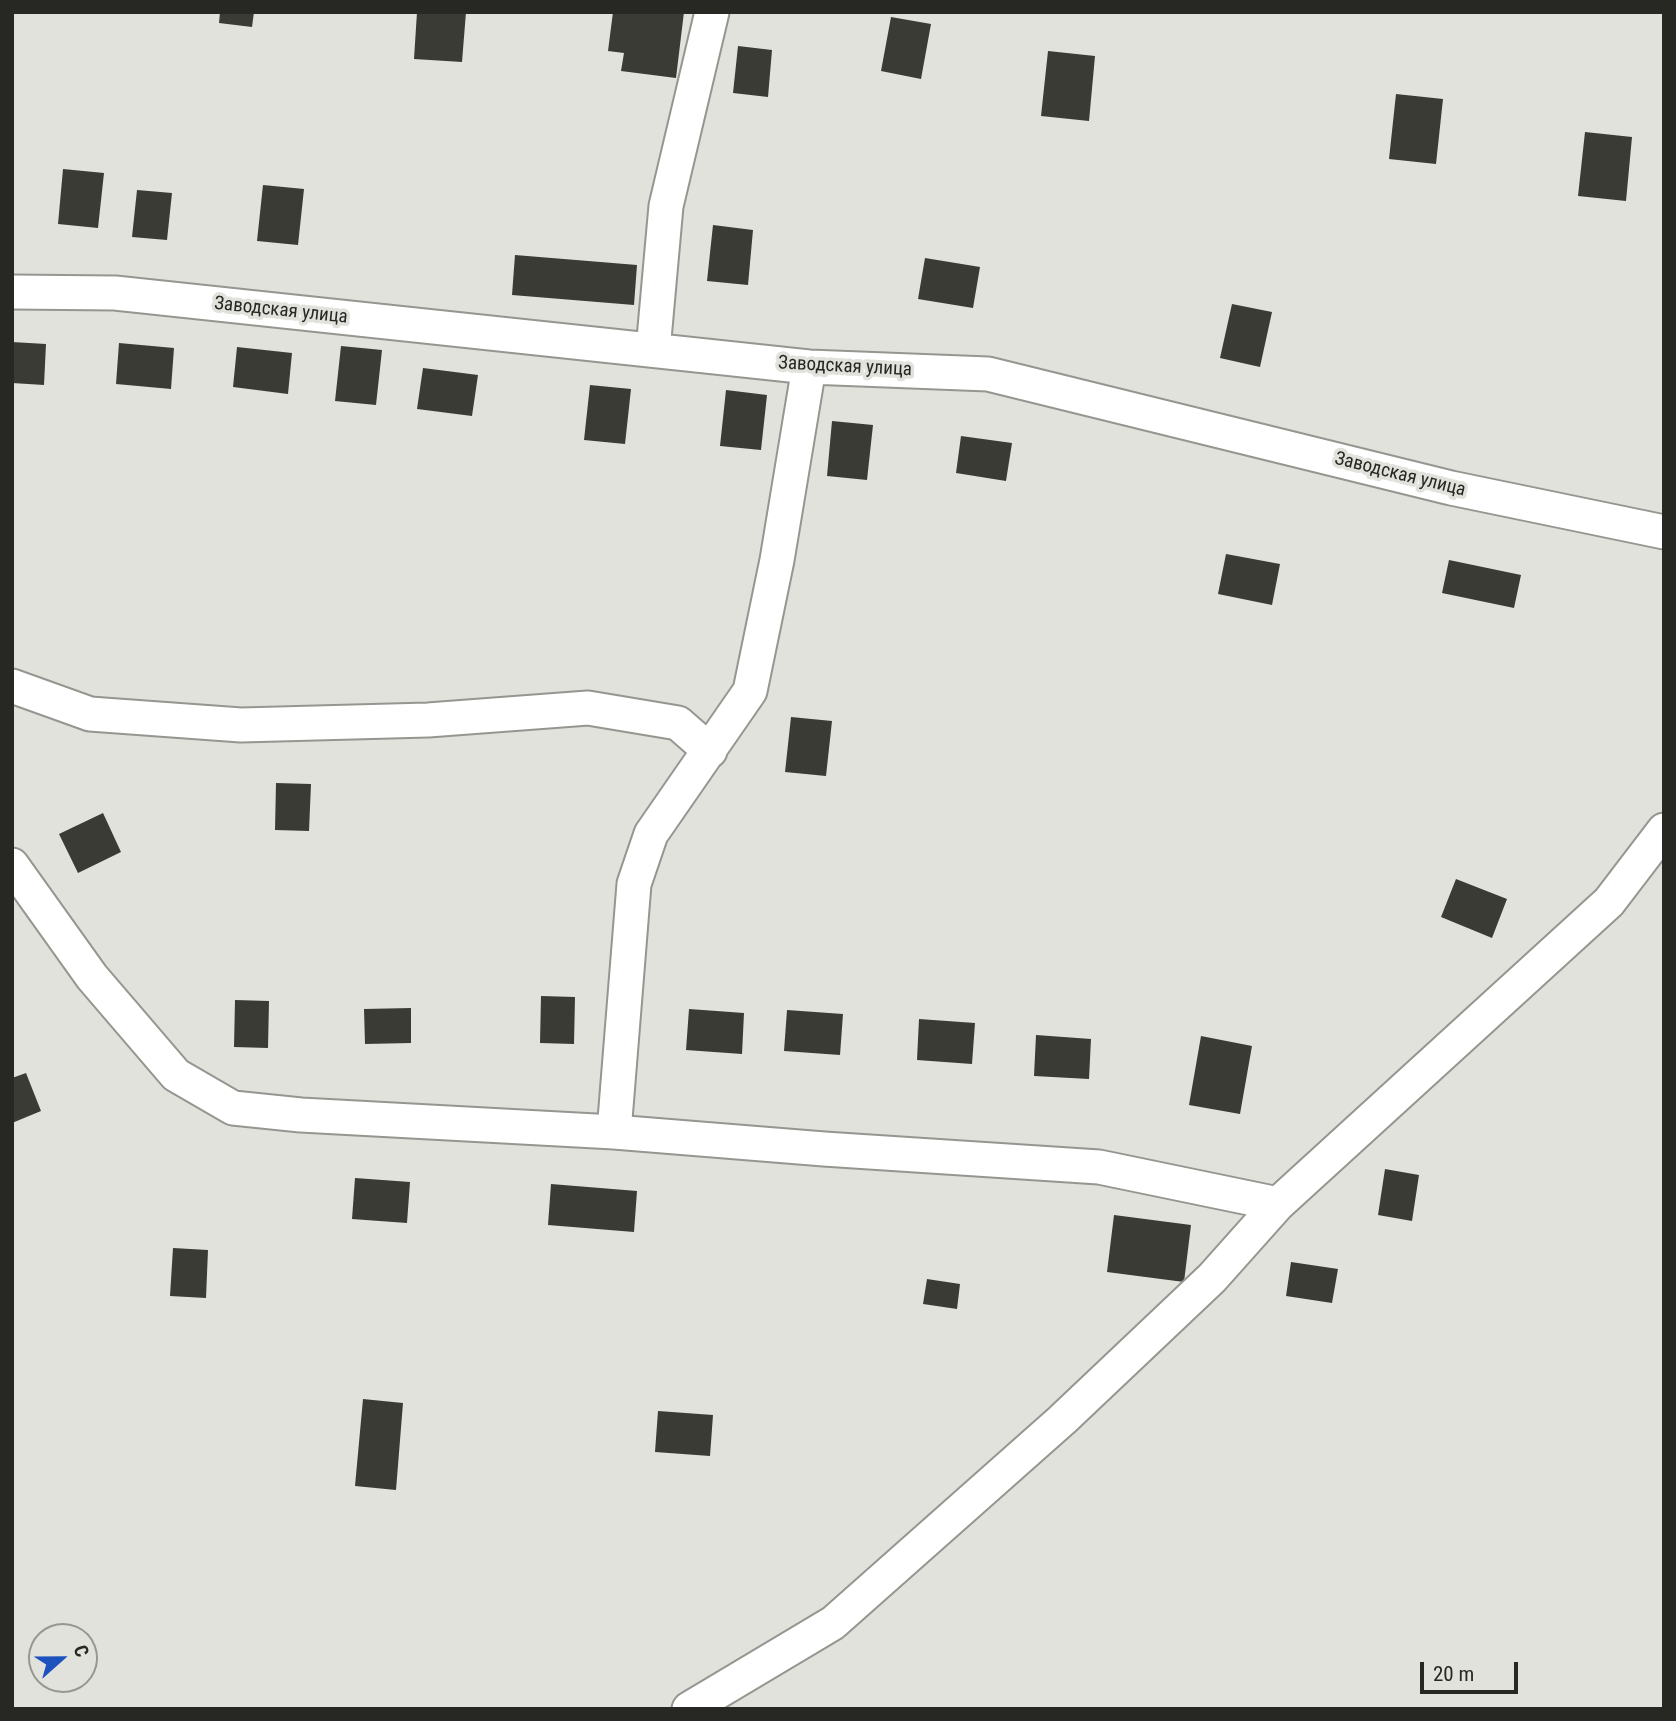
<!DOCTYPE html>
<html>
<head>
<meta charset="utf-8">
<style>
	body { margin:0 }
	#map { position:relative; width:1676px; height:1721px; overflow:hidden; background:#e1e2db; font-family:"Roboto Condensed",sans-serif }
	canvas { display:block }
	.frame { position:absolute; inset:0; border:14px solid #272724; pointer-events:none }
	.north { position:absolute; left:28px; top:1623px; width:70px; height:70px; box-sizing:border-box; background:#e1e2db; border:2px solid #979792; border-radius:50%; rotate:69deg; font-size:19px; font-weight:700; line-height:28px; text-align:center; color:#272724 }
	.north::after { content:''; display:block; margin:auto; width:24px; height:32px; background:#1c51be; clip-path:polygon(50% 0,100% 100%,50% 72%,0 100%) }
	.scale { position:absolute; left:1420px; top:1662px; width:98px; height:32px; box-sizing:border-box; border:4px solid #272724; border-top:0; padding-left:9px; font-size:21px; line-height:24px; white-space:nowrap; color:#272724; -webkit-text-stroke:5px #e1e2db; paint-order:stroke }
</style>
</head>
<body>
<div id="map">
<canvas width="1676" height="1721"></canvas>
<div class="frame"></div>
<div class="north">С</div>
<div class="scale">20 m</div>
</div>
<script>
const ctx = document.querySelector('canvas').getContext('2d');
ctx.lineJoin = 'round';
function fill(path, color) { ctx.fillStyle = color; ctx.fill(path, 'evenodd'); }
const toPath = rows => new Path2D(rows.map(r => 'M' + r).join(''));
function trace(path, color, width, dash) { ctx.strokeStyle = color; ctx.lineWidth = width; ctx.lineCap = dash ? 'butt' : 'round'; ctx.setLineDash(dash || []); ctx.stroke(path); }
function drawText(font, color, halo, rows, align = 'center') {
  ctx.font = font + ' "Roboto Condensed",sans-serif'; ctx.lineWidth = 7; ctx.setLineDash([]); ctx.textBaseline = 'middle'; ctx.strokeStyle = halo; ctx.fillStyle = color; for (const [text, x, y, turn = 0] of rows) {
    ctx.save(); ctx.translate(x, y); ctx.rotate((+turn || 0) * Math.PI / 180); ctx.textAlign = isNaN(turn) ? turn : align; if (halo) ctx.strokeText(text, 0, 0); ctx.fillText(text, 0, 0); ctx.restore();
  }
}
fill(toPath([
	[220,12,254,12,252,27,219,23],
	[417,12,466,12,462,62,414,59],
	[613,12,684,12,676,78,621,71,624,53,608,51],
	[891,17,931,24,921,79,881,71],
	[738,46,772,50,768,97,733,93],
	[1048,51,1095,56,1089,121,1041,116],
	[1396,94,1443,99,1436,164,1389,159],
	[1585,132,1632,137,1626,201,1578,196],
	[63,169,104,173,98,228,58,224],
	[263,185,304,189,298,245,257,241],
	[137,190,172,193,167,240,132,237],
	[713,225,753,230,748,285,707,281],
	[515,255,637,265,634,305,512,295],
	[925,258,980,267,973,308,918,299],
	[1232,304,1272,312,1260,367,1220,358],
	[12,342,46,344,44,385,12,383],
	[119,343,174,348,171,389,116,384],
	[341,346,382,350,376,405,335,401],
	[237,347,292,353,288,394,233,387],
	[423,368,478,375,472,416,417,409],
	[590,385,631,389,625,444,584,440],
	[726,390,767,395,761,450,720,446],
	[832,421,873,425,867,480,827,476],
	[961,436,1012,443,1006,481,956,473],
	[1226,554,1280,564,1272,605,1218,594],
	[1449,560,1521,575,1514,608,1442,593],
	[791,717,832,721,826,776,785,772],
	[276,783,311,784,309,831,275,830],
	[103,813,121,852,78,873,59,834],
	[1456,879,1507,899,1492,938,1441,917],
	[541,996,575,997,574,1044,540,1043],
	[235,1000,269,1001,268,1048,234,1047],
	[411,1008,411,1043,365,1044,364,1009],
	[689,1009,744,1013,742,1054,686,1050],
	[787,1010,843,1014,840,1055,784,1051],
	[919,1019,975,1023,972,1064,917,1060],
	[1036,1035,1091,1039,1089,1079,1034,1076],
	[1201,1036,1252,1046,1240,1114,1189,1105],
	[26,1073,41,1111,12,1123,12,1078],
	[1385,1169,1419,1175,1412,1221,1378,1215],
	[355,1178,410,1182,407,1223,352,1219],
	[551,1184,637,1191,634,1232,548,1225],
	[1114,1215,1191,1225,1184,1282,1107,1272],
	[173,1248,208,1250,206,1298,170,1296],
	[1291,1262,1338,1269,1332,1303,1286,1296],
	[927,1279,960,1284,957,1309,923,1304],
	[363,1399,403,1403,396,1490,355,1486],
	[658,1411,713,1415,710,1456,655,1452]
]), '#3b3b36');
const minor = toPath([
	[12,292,115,293,809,367,988,374,1451,488,1664,532],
	[653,350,666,206,712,12],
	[12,686,90,714,241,725,428,720,588,708,678,723,710,751],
	[12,865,92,977,176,1075,233,1108,301,1115,614,1132,824,1149,1099,1167,1278,1204],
	[614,1132,634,884,651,834,750,691,777,560,809,367],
	[689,1709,833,1623,1062,1420,1212,1278,1278,1204,1609,902,1664,830]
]);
trace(minor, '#95968f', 37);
trace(minor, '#fff', 33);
drawText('19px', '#272724', '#e1e2db', [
	["Заводская улица",281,311,6],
	["Заводская улица",845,367,3],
	["Заводская улица",1400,475,14]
]);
</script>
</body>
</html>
